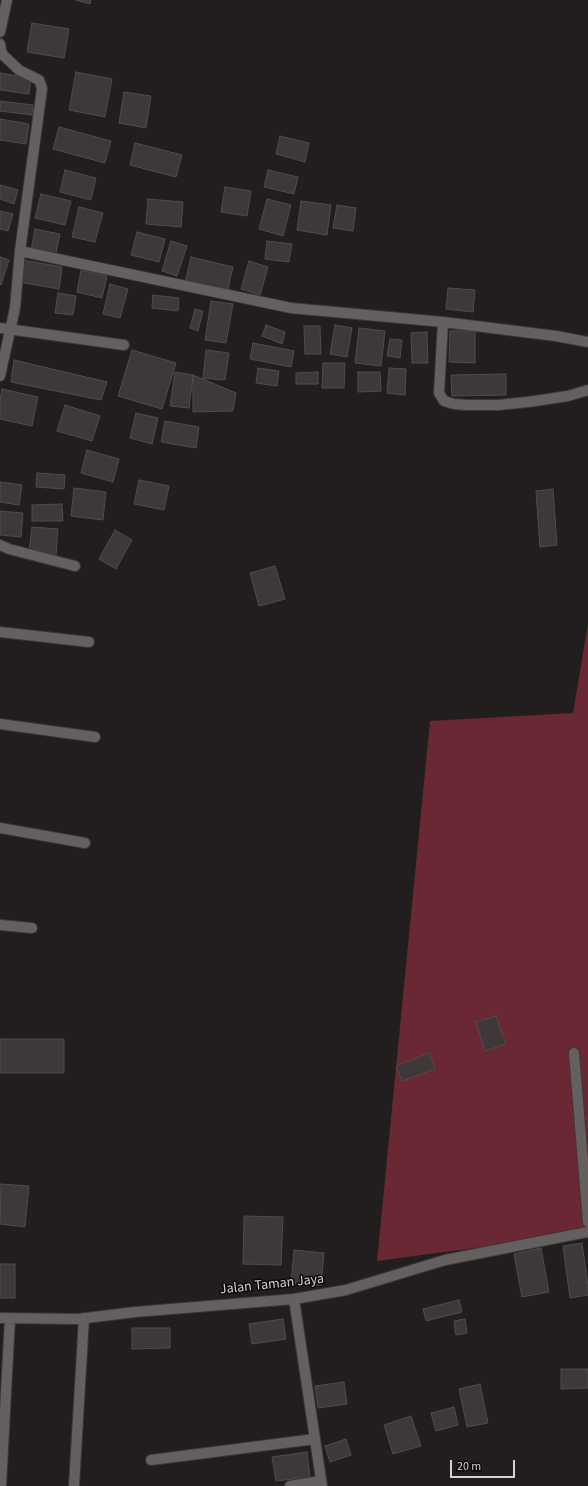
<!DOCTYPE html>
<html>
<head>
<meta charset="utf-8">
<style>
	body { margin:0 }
	#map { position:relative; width:588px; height:1486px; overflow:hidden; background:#231e1e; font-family:"Source Sans 3",sans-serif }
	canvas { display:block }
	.scale { position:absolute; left:450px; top:1460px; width:65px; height:18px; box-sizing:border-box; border:2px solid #d4d1d1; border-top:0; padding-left:5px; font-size:12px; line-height:14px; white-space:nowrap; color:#d4d1d1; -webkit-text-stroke:3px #0b0809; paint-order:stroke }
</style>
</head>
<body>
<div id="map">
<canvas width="588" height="1486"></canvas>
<div class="scale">20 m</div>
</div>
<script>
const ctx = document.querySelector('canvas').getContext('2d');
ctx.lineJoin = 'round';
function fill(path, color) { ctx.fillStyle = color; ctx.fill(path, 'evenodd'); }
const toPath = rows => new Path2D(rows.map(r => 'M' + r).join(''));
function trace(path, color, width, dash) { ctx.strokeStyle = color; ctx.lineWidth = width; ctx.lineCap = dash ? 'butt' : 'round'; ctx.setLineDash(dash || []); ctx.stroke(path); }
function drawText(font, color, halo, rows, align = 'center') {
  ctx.font = font + ' "Source Sans 3",sans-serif'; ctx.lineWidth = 3; ctx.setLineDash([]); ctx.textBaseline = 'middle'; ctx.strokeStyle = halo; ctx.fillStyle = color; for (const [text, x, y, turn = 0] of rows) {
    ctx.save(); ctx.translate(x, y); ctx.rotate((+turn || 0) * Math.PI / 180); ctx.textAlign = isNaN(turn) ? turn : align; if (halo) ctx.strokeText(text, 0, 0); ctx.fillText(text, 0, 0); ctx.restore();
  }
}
fill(toPath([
	[588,624,588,1233,377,1261,430,721,573,713]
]), '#6a2734');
const building = toPath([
	[76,0,91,0,90,4,76,0],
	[32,23,69,29,64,58,27,52,32,23],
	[76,72,112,79,105,117,69,110,76,72],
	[0,73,31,78,29,94,0,90,0,73],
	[124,92,151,96,146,128,119,123,124,92],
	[0,101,33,105,32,115,0,111,0,101],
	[0,119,29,124,26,144,0,140,0,119],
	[59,127,111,141,105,163,53,149,59,127],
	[280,136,309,143,305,162,276,154,280,136],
	[135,143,182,155,176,177,130,165,135,143],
	[65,170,96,178,91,200,60,192,65,170],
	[268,170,298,177,294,194,264,187,268,170],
	[0,185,18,190,14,204,0,199,0,185],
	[225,187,251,191,247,216,221,212,225,187],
	[41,194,71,201,65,225,35,218,41,194],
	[148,199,183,202,181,227,146,224,148,199],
	[267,199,291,205,283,236,259,229,267,199],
	[301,201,331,205,327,235,297,230,301,201],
	[337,205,356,208,353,231,333,228,337,205],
	[79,207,103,213,95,242,72,237,79,207],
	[0,211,13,214,8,231,0,229,0,211],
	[35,229,60,234,55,257,31,251,35,229],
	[137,232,165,239,159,262,131,255,137,232],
	[171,241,187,246,177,276,162,271,171,241],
	[267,241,292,244,289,262,265,259,267,241],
	[0,257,9,260,1,285,0,284,0,257],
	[191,257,233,267,227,293,185,283,191,257],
	[23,260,62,267,59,289,19,282,23,260],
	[249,261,268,267,260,295,241,289,249,261],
	[81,270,107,276,102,298,77,292,81,270],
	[110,284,128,289,120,318,103,314,110,284],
	[448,288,475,290,473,312,446,309,448,288],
	[58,293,76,296,73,315,55,313,58,293],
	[153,295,179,298,178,311,152,308,153,295],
	[211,301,233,304,226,343,205,340,211,301],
	[195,309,203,311,198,331,190,328,195,309],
	[266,325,285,332,282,344,262,336,266,325],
	[335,325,352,328,347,357,330,354,335,325],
	[304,326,320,326,321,354,305,354,304,326],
	[359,328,385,331,381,366,355,363,359,328],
	[450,331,475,331,475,363,449,362,450,331],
	[427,332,428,363,412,363,411,333,427,332],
	[390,339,402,340,400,358,387,356,390,339],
	[253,343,294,351,291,367,250,359,253,343],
	[132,350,176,363,162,409,118,396,132,350],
	[206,350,229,353,225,380,203,378,206,350],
	[14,360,107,382,101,400,11,382,14,360],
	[323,363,345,363,344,388,322,388,323,363],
	[258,368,279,371,277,386,256,383,258,368],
	[389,368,406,369,405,395,387,393,389,368],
	[175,372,193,375,189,408,170,406,175,372],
	[318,372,318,384,296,384,296,373,318,372],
	[358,372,380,372,381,391,358,392,358,372],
	[506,374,506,395,452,396,451,375,506,374],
	[193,375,236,393,233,411,193,412,193,375],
	[2,389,38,397,32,426,0,419,0,400,2,389],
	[65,405,100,416,92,441,57,431,65,405],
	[136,413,158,418,152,444,130,438,136,413],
	[165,421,199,427,196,448,161,442,165,421],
	[87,450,119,459,113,482,81,473,87,450],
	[37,473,65,475,64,489,36,487,37,473],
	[139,480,169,486,164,510,134,504,139,480],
	[0,482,22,485,19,505,0,502,0,482],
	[74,488,106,492,103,520,71,516,74,488],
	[553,489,557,545,540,547,536,491,553,489],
	[62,504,63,521,32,521,32,505,62,504],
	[0,511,23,513,21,537,0,535,0,511],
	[32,527,58,529,56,555,29,552,32,527],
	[115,530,132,540,116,569,99,559,115,530],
	[275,566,285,599,259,606,250,573,275,566],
	[496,1016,506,1044,485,1051,476,1022,496,1016],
	[0,1039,64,1039,64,1073,0,1073,0,1039],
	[429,1053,435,1069,402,1081,396,1066,429,1053],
	[1,1184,29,1186,25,1227,0,1224,1,1184],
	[244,1216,283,1217,281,1265,243,1264,244,1216],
	[582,1243,588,1286,588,1295,570,1298,563,1246,582,1243],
	[541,1248,549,1292,522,1297,514,1254,541,1248],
	[294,1250,324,1253,321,1285,291,1283,294,1250],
	[0,1264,15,1264,15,1298,0,1298,0,1264],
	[459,1300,462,1312,426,1321,423,1309,459,1300],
	[283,1319,286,1339,252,1344,249,1324,283,1319],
	[465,1319,467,1333,456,1335,454,1321,465,1319],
	[132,1328,170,1328,170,1348,132,1349,132,1328],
	[561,1369,588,1369,588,1388,561,1389,561,1369],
	[344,1382,347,1404,318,1408,315,1386,344,1382],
	[480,1384,488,1423,467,1427,459,1389,480,1384],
	[454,1407,458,1425,436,1431,431,1413,454,1407],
	[411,1416,421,1446,393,1454,384,1425,411,1416],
	[346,1439,351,1455,330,1462,325,1446,346,1439],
	[307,1452,310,1477,276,1481,272,1457,307,1452]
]);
fill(building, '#3e3839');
trace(building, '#524b4c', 1);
const minor = toPath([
	[0,32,7,0],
	[0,44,2,54,19,70,39,80,41,85,42,89,20,251,15,308,0,376],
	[20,251,291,308,443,322,556,336,588,342],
	[443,322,439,393,444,401,454,404,467,405,498,405,528,402,568,396,588,390],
	[0,328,124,345],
	[0,545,9,549,75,566],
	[0,632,89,642],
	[0,724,95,737],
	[0,828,85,843],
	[0,925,32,928],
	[574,1053,588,1222],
	[294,1299,322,1486],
	[0,1318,78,1319,135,1312,294,1299,346,1290,445,1260,588,1232],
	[151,1460,315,1439],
	[1,1486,10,1318],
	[74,1486,84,1318],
	[290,1486,321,1481]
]);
trace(minor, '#3c3838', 12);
trace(minor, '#655f60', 10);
drawText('14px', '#d4d1d1', '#0b0809', [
	["Jalan Taman Jaya",272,1285,-6]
]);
</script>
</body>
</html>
